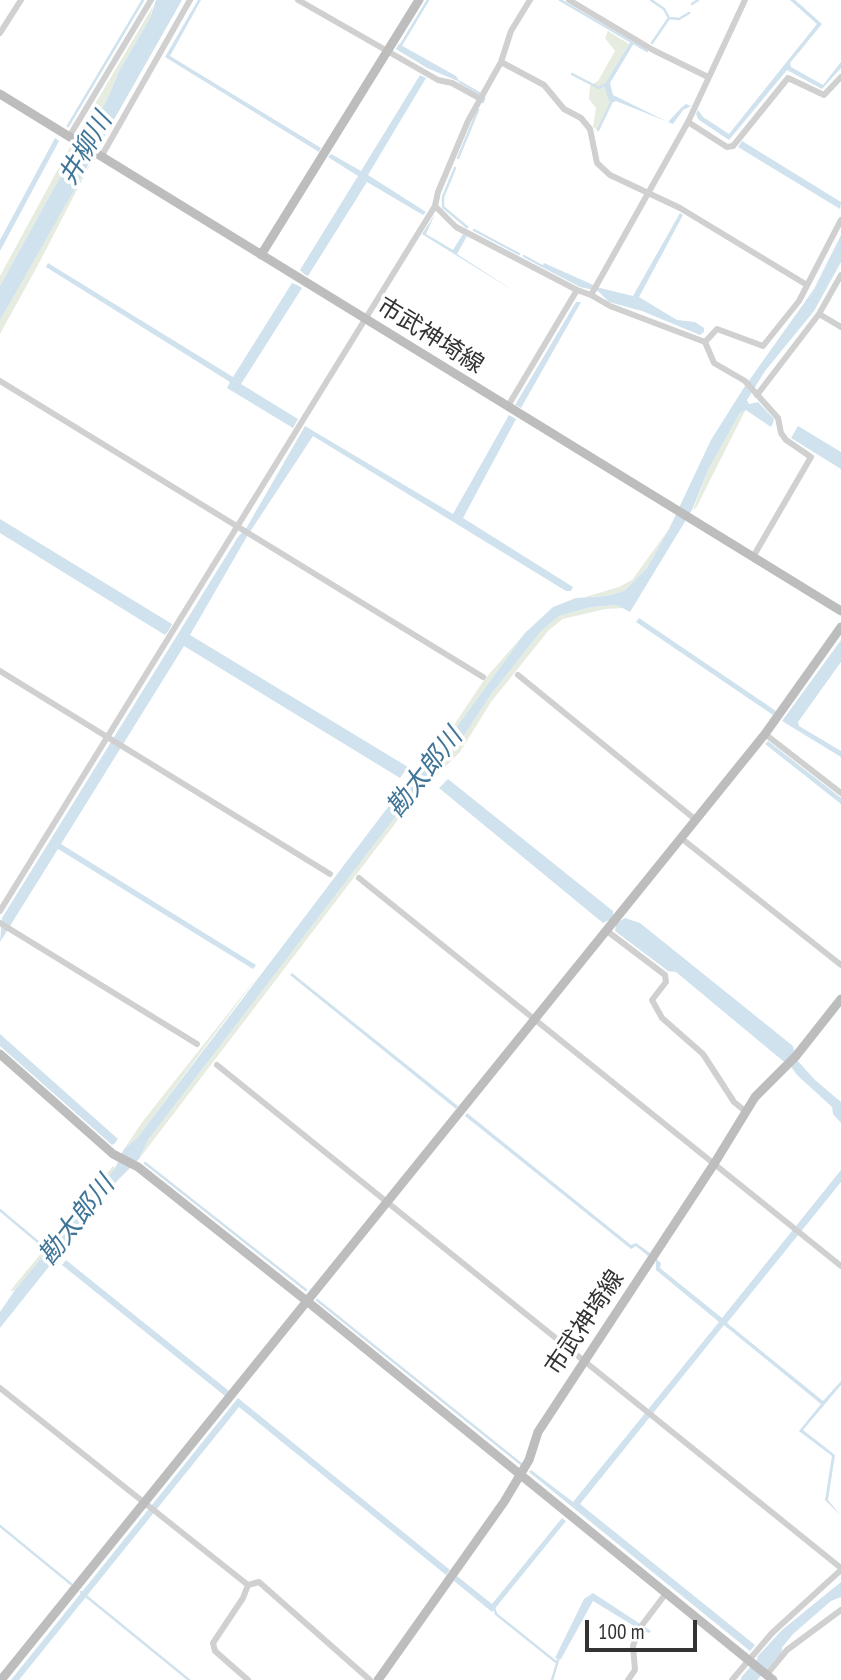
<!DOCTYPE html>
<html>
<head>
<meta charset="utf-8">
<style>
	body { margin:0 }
	#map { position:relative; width:841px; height:1680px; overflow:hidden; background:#fff; font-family:"PT Sans Narrow",sans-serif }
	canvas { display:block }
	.scale { position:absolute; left:585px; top:1620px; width:112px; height:32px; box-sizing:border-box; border:4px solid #333; border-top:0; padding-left:9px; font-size:21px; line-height:24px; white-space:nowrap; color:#333; -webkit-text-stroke:5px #fff; paint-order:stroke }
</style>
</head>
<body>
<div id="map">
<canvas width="841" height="1680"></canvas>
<div class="scale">100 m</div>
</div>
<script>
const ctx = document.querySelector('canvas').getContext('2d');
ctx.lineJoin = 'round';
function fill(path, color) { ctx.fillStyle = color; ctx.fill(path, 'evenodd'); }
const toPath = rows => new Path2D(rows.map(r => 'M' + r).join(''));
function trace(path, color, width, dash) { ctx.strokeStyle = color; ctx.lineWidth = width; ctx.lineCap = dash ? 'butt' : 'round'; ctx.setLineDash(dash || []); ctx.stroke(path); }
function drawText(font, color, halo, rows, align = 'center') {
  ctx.font = font + ' "PT Sans Narrow","Noto Sans JP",sans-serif'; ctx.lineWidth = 7; ctx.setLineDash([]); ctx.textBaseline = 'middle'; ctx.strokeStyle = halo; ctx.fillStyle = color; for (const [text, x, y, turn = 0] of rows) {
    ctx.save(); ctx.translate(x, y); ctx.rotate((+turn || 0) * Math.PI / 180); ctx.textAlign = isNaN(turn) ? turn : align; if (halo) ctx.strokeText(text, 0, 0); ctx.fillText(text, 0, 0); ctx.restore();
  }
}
fill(toPath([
	[153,6,150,18,119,71,107,100,54,188,0,286,0,276,76,136],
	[608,31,629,44,604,85,611,103,598,130,593,127,596,108,589,99,590,86,598,81,615,51,605,38],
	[92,161,38,265,0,334,0,320,57,215],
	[746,409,696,508,693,510,709,468,740,413],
	[669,529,647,568,624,591,606,596,585,597,619,587,632,580],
	[617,605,624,608,605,609,563,619,549,630,491,702,460,752,417,795,139,1159,148,1140,409,799,459,743,492,693,542,630,559,616,591,607],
	[525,633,445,743,410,778,446,737,484,680],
	[261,972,137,1138,124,1149,143,1121],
	[113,1166,115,1168,15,1290,10,1291]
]), '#e6ecdf');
fill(toPath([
	[156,0,182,0,0,320,0,286,54,188,107,100,119,71,150,18],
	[198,0,201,0,170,56,321,148,319,152,165,57],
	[790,0,795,0,822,24,790,63,791,67,823,85,841,62,841,68,822,89,787,70,729,140,699,120,696,114,698,110,703,117,729,134,817,24],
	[631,41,634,43,610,83,613,95,668,122,681,108,686,104,691,106,683,110,673,124,616,101,611,103,608,98,604,85],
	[399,44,456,76,460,82,427,68,396,49],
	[420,75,426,78,368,175,426,212,423,215,367,182,308,276,304,274,300,270,358,176,328,157,331,154,361,171],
	[55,138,59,141,0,251,0,240],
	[742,141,841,202,840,209,738,147],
	[680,213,683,215,639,297,677,320,695,322,704,328,704,332,700,335,642,311,609,302,598,291,580,287,542,267,544,263,600,288,633,296],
	[435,214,426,234,453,250,463,234,467,236,457,254,517,293,422,234],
	[841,235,841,262,814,311,765,371,747,400,749,404,758,402,774,419,773,423,771,427,746,410,740,413,709,468,692,510,630,612,617,605,591,607,559,616,542,630,492,693,459,743,409,799,148,1140,139,1159,118,1180,0,1328,0,1312,15,1290,115,1168,124,1149,137,1138,410,778,445,743,525,633,553,607,576,598,606,596,624,591,647,568,669,529,711,440,743,389,814,289],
	[48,263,233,377,292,283,297,285,302,288,241,384,298,419,293,428,227,388,230,382,46,267],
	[576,302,581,302,521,408,515,405],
	[509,415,516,419,463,518,573,587,571,591,566,591,313,436,246,538,190,635,408,767,400,778,184,646,61,844,256,965,253,969,58,849,0,942,2,918,238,537,247,527,305,426,453,514],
	[798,426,841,452,841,469,791,438],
	[0,519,172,624,169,630,165,635,0,533],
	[639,618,776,711,773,715,636,622],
	[841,640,841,662,798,722,799,726,841,751,841,757,782,721],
	[768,741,841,798,841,804,765,744],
	[448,779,613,911,613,916,620,921,625,918,640,923,793,1046,796,1059,815,1080,841,1102,841,1123,833,1114,832,1107,797,1075,787,1061,783,1061,676,972,668,971,615,931,616,925,609,920,603,923,439,788],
	[292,973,458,1106,456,1109,290,975],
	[0,1034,118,1139,115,1143,112,1145,0,1046],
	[467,1113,631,1245,636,1243,650,1253,648,1256,636,1246,631,1249,465,1116],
	[841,1170,841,1182,727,1323,823,1401,841,1381,841,1385,803,1430,835,1455,828,1500,841,1516,825,1500,832,1456,799,1431,821,1404,724,1325,580,1504,755,1645,750,1651,529,1472,531,1470,573,1502,719,1322,656,1270,656,1259,661,1263,660,1268,722,1318],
	[66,1260,229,1391,225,1396,62,1265],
	[238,1398,450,1570,446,1575,239,1407,19,1680,11,1680],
	[562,1518,566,1521,492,1612,454,1581,457,1576,492,1604],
	[841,1582,841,1597,831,1601,793,1634,767,1666,757,1657,782,1630],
	[593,1593,651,1631,649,1633,634,1626,593,1601,561,1659,555,1658,584,1599]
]), '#cfe2ee');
trace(toPath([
	[560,0,647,51],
	[651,0,664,9,669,18],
	[692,4,698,0],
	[652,43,669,18,679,19,689,13],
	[401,45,428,0],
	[572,74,599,88,604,85],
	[460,82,479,93],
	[483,102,484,98],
	[68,126,143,0],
	[598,130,611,103],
	[458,158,478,110],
	[455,168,443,197,443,207,467,227],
	[474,230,519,254],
	[524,256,542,266],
	[145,1163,306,1290],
	[0,1210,38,1242],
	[317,1300,521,1464],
	[0,1526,71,1584],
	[81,1592,189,1680],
	[494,1607,496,1614,556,1662],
	[552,1680,559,1657]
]), '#cfe2ee', 2.5);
trace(toPath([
	[748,1680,775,1649]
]), '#cfe2ee', 14);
trace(toPath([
	[298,0,438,80,452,83,481,99],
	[569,0,653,50,708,77],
	[0,33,21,0],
	[501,62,544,85,564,109,581,118,590,129,597,163,610,175,680,208,807,285],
	[688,122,727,147,733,146,788,78,824,95,841,77],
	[69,137,151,0],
	[101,157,190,0],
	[435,206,456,227,577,290],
	[591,295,610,306,705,342,714,363,745,381,778,418,781,433,786,440,811,457,753,557],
	[819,314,841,327],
	[705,342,717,329,763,346,799,301,841,220],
	[0,381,483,677],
	[757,395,819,314,841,275],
	[508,406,577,290,591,295,688,122,745,0],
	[0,671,330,874],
	[518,675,696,820],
	[765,734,841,793],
	[681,838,841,965],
	[359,878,841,1266],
	[0,911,435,206,438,192,468,121,501,62,511,31,530,0],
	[0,923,197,1044],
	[607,931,665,975,666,982,652,1000,662,1018,703,1054,734,1102,745,1111],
	[217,1065,841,1568],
	[0,1388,248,1585],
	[248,1585,259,1582,370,1680],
	[248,1585,243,1598,213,1643,215,1651,248,1680],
	[767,1674,787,1650,841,1610],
	[628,1680,635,1670,633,1646,639,1629,667,1592],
	[732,1680,772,1633,841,1570]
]), '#d0d0d0', 6);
trace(toPath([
	[0,94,841,611],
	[261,255,419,0],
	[0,1054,113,1154,138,1167,308,1302,773,1680],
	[1,1680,765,734,841,627],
	[378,1680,504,1502,529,1460,538,1432,714,1164,755,1097,796,1056,841,999]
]), '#bdbdbd', 9);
drawText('24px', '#333', '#fff', [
	["市武神埼線",430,336,32],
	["市武神埼線",585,1323,-56]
]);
drawText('italic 26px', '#3f7597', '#fff', [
	["井柳川",86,149,-60],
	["勘太郎川",425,773,-52],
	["勘太郎川",77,1221,-52]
]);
</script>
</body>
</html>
